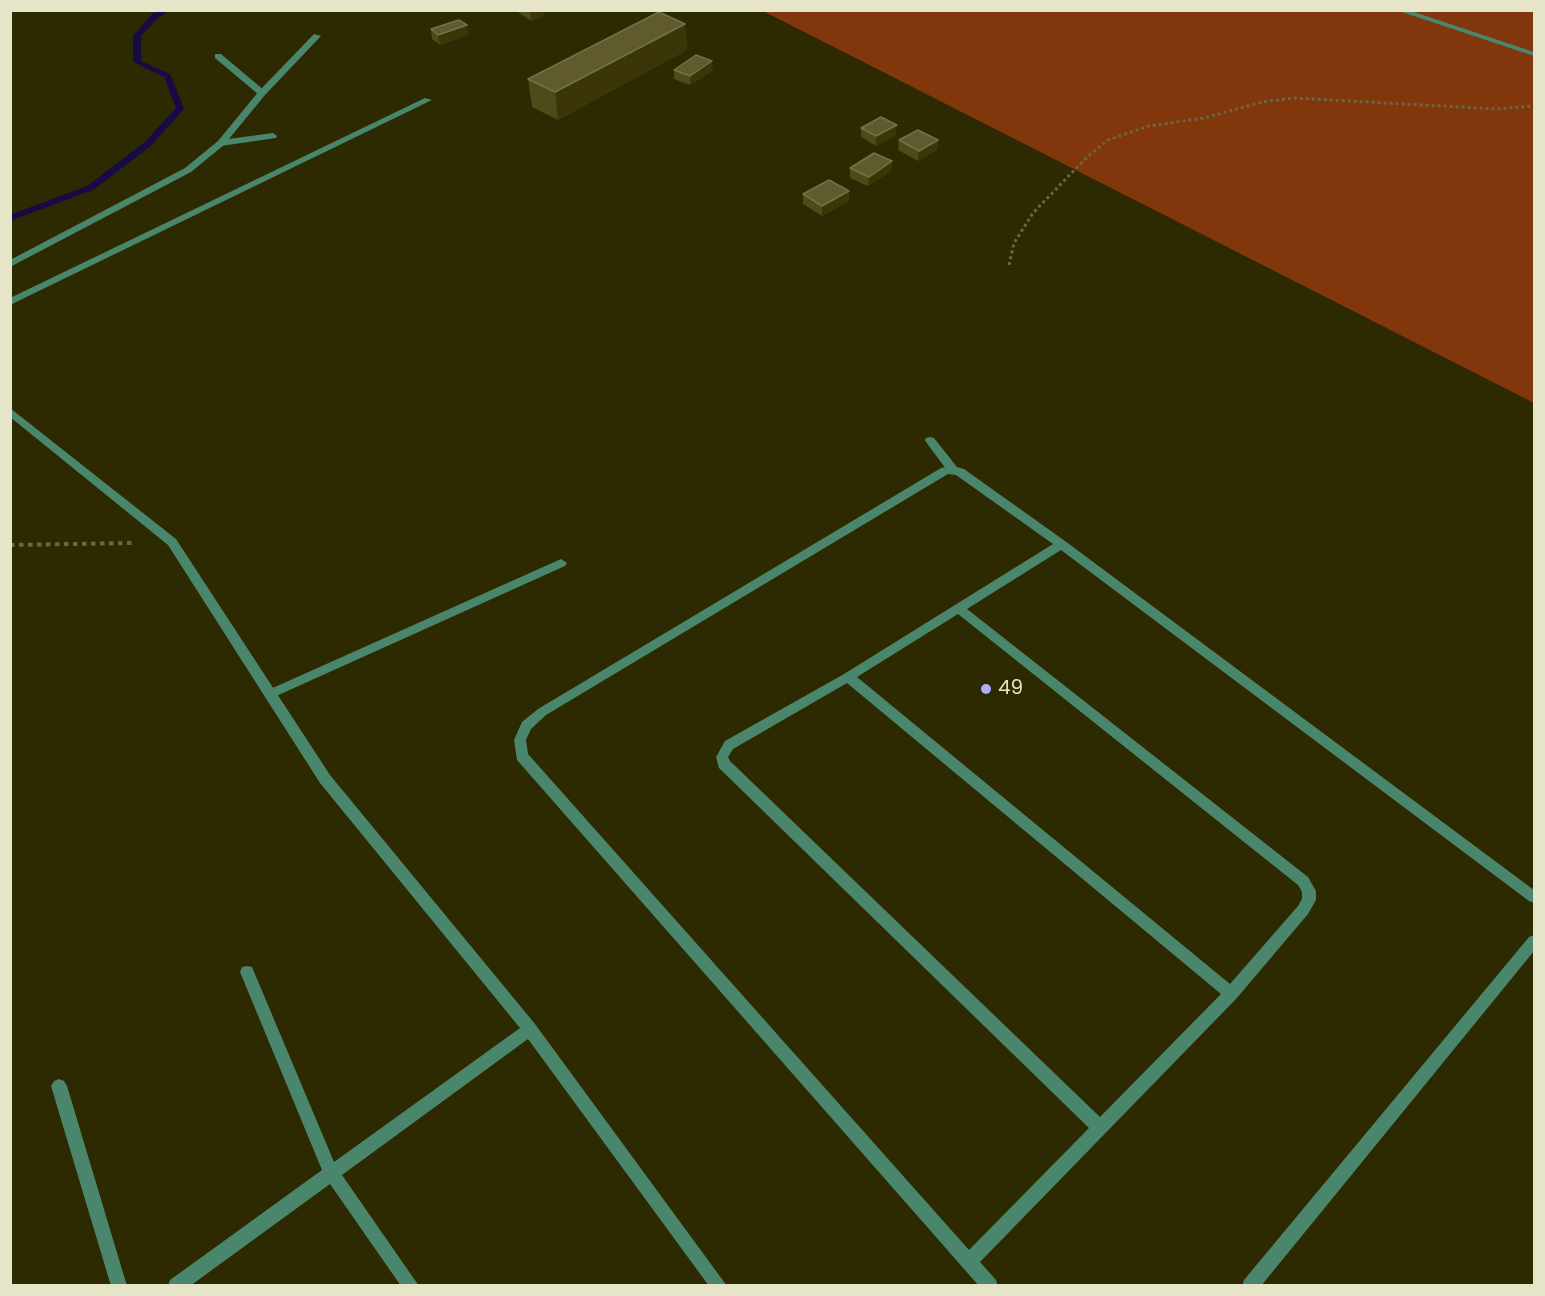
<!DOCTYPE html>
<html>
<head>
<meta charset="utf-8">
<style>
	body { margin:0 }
	#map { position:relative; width:1545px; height:1296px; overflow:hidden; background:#2d2900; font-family:Poppins,sans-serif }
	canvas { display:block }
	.frame { position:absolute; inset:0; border:12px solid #e7e5c8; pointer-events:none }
</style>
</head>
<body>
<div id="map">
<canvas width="1545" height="1296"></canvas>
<div class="frame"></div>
</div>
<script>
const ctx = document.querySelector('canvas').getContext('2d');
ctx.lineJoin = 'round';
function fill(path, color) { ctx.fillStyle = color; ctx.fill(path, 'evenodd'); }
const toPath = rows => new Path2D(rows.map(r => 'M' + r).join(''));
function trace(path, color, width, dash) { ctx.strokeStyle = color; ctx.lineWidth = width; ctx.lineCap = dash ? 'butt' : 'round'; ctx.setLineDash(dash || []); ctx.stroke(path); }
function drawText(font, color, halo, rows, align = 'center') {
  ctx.font = font + ' Poppins,sans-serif'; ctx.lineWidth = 4.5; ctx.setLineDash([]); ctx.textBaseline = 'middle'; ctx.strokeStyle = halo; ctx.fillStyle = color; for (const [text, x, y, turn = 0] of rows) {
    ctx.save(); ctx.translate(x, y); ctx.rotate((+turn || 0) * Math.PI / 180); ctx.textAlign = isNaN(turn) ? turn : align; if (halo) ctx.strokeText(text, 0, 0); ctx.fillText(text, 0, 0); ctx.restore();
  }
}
fill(toPath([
	[763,11,1534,11,1534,403]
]), '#82360c');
fill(toPath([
	[160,10,170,10,158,18,141,36,141,61,170,74,184,108,183,110,151,146,93,190,10,221,10,215,87,186,145,142,176,108,164,77,133,62,133,36,152,14,160,10]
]), '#180b45');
trace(toPath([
	[1009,265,1014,243,1033,213,1087,157,1108,140,1149,126,1204,118,1262,102,1295,98,1496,109,1534,106]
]), '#6b6742', 3, [3, 3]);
trace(toPath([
	[10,545,133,543]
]), '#6b6742', 4, [4.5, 4.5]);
fill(toPath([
	[215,54,221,54,265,91,265,95,259,95,215,58,215,54],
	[425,98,432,100,10,305,10,298,425,98],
	[273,133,277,136,276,138,221,146,217,143,221,140,273,133],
	[930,437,934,438,957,467,958,470,957,473,949,473,926,442,925,440,926,438,930,437],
	[561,559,567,563,565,566,274,697,270,699,266,697,264,694,266,691,561,559]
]), '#49866c');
fill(toPath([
	[1396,10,1408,10,1534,52,1534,56,1396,10],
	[314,34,321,36,265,95,224,145,191,172,10,267,10,260,185,168,218,141,259,91,314,34],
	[10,408,176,539,330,775,535,1024,727,1286,709,1286,528,1039,342,1175,419,1286,401,1286,330,1184,190,1286,168,1286,170,1280,322,1170,240,972,242,967,247,966,252,967,334,1162,520,1028,320,783,168,545,10,417,10,408],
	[953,466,964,469,1065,541,1534,890,1534,903,1529,901,1061,550,967,609,1308,877,1316,891,1316,900,1308,914,1236,999,980,1262,996,1280,998,1286,979,1286,517,760,514,740,522,722,538,709,941,468,953,466],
	[948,474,956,475,1053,544,844,674,725,741,716,757,719,768,1089,1128,969,1250,528,754,526,740,531,729,546,715,948,474],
	[958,614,1298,885,1302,892,1302,899,1298,906,1230,984,857,677,958,614],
	[847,683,1221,994,1100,1117,730,761,728,757,733,749,847,683],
	[1534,935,1534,951,1261,1286,1242,1286,1244,1280,1529,937,1534,935],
	[59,1079,64,1081,67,1086,127,1286,111,1286,51,1086,54,1081,59,1079]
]), '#49866c');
fill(toPath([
	[515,10,544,10,544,16,531,21],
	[685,24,687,50,558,120,532,107,528,79],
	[467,25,468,35,440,45,432,39,431,29],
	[674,70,713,71,690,85,674,79],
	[861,128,896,135,876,146,861,137],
	[899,140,938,140,937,150,918,161,898,150],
	[892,161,891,171,868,186,850,178,850,168],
	[803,194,849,201,822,216,803,204]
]), '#4e4b1b');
fill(toPath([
	[532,10,544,10,544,16,531,21,530,12],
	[685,24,687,50,558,120,555,92],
	[467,25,468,35,440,45,438,35],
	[712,61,713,71,690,85,690,76],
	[897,125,896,135,876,146,876,136],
	[938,140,937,150,918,161,919,151],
	[892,161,891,171,868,186,869,177],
	[849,191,849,201,822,216,822,206]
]), '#3a3608');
const building = toPath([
	[659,12,685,24,555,92,528,79,659,12],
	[459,20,467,25,438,35,431,29,459,20],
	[696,55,712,61,690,76,674,70,696,55],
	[881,117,897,125,876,136,861,128,881,117],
	[918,130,938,140,919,151,899,140,918,130],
	[874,153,892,161,869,177,850,168,874,153],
	[829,180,849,191,822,206,803,194,829,180]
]);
fill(building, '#5f5b2e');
trace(building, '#747146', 1.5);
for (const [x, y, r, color] of [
	[986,689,6,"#b0aefa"]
]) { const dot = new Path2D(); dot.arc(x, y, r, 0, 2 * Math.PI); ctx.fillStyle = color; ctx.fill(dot); trace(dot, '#2d2900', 2); }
drawText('20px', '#e7e5c8', '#2d2900', [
	["49",998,689]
], 'left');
</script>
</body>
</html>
